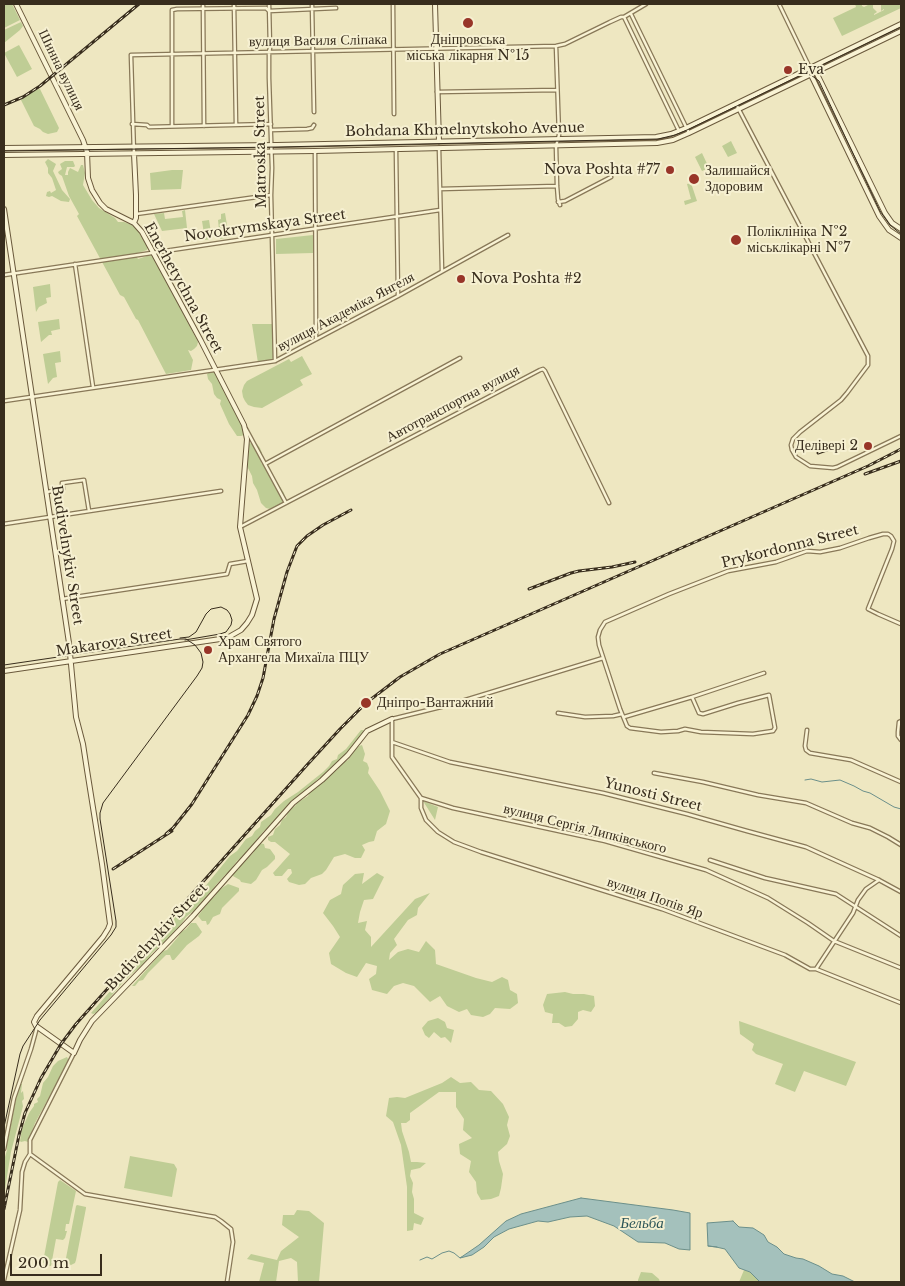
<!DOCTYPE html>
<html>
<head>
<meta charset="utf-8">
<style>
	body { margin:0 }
	#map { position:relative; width:905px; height:1286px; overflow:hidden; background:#eee7c1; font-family:"Libre Baskerville",serif }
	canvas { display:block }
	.frame { position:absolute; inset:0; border:5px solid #382d1d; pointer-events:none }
	.scale { position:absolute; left:10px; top:1254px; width:92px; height:22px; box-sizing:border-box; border:2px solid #382d1d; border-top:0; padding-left:6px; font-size:15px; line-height:18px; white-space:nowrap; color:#382d1d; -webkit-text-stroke:4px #f6f0d1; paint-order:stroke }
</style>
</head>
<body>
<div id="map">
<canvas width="905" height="1286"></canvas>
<div class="frame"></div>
<div class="scale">200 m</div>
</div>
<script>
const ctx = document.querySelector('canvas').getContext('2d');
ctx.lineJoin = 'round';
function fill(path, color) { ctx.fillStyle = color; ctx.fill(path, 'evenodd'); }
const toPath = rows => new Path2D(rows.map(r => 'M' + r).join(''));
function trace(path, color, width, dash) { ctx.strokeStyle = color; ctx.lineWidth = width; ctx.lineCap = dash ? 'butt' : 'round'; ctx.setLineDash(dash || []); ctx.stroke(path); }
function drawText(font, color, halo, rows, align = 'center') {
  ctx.font = font + ' "Libre Baskerville",serif'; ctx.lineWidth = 4; ctx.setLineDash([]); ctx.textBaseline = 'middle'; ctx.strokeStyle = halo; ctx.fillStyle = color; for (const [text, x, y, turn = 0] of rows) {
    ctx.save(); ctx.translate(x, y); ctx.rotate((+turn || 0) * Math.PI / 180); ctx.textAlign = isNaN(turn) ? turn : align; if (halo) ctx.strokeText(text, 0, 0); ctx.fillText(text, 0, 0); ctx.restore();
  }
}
fill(toPath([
	[4,4,12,4,20,20,4,28],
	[855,4,862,4,862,6,864,7,870,4,875,4,873,5,873,8,877,12,874,14,874,15,884,10,884,9,881,11,881,5,880,4,901,4,901,8,842,36,833,18,856,7],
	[21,22,23,26,20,30,4,43,4,30],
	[19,45,32,69,17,77,4,53],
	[40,89,59,128,57,132,48,134,43,132,40,129,34,126,21,100,22,98,35,90],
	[731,141,737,153,728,157,722,146],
	[702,153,709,168,702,171,695,157],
	[48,159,56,164,53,171,62,190,70,199,69,202,61,201,52,196,49,197,46,196,47,192,50,191,51,193,56,190,52,178,48,173,48,168,45,162],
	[65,161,73,161,75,166,74,167,67,167,65,175,68,175,68,172,70,168,78,172,81,165,83,165,85,173,83,185,92,200,99,208,115,218,118,222,124,222,132,225,136,228,143,239,148,247,147,250,135,254,138,259,150,255,153,257,156,264,161,271,162,275,175,298,198,342,197,346,194,349,191,351,188,350,193,360,191,370,166,374,138,320,136,319,124,297,120,295,77,216,79,214,69,196,62,176,59,174,58,172,62,169,60,164],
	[172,170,183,170,181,189,151,190,150,173],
	[691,183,697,201,685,205,684,201,691,199,687,184],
	[185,210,187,228,162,231,154,214,164,213,165,219,183,217,182,211],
	[225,213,229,237,220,239,218,220,221,219,221,214],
	[209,220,212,239,205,240,202,221],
	[313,235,313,253,276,254,276,239],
	[50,284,51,297,46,298,47,303,39,307,36,312,33,287],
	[59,319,60,329,51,331,52,335,49,335,41,342,38,322],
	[252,324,274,324,275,361,258,363],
	[60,351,61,362,55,363,57,377,53,378,48,384,43,354],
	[302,356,312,374,300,380,303,385,262,408,254,407,248,405,245,401,243,397,242,391,244,385,247,381,289,359,291,362],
	[210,371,214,371,220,376,224,382,226,388,247,428,246,432,244,435,241,436,237,436,229,424,220,404,221,400,217,398,214,394,212,384,208,379,207,374],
	[251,443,257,444,260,448,262,453,261,463,264,465,269,467,273,476,284,493,285,498,284,502,270,509,266,508,261,503,257,490,253,483,252,476,246,464,248,444],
	[361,730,364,730,362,734,346,754,323,777,318,779,310,788,294,799,284,809,279,818,263,832,246,854,237,861,229,872,225,875,216,885,212,891,196,909,186,917,182,923,169,938,151,954,150,958,125,980,101,1008,96,1013,93,1014,91,1013,187,904,191,902,194,898,203,889,230,856,237,851,246,839,252,836,255,831,260,827,261,822,271,815,275,809,284,801,298,792,323,772,329,766,332,761,337,759,338,755,346,749],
	[362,745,365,754,363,761,367,763,369,768,368,773,380,791,390,811,386,824,377,831,374,841,369,842,362,845,365,850,361,858,355,858,345,854,334,857,326,870,322,874,311,878,305,884,299,885,289,882,287,879,292,873,291,869,288,869,282,876,275,876,273,873,290,854,275,842,271,842,268,840,268,837,273,835,275,829,280,825,282,820,286,817,289,810,295,806,297,803,308,796,310,792,326,780,333,772,337,770,342,763,348,760,353,752,359,746],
	[423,801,438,807,435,820],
	[259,843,264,844,265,848,270,849,275,856,275,859,267,867,262,870,256,880,251,884,241,882,240,880,233,876,234,872,239,869,239,867,253,853],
	[364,873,362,884,377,873,384,877,373,899,364,900,360,912,358,923,367,921,365,930,371,937,371,947,415,899,430,893,418,908,417,915,408,920,394,939,397,945,390,953,389,960,398,952,408,949,419,952,426,941,435,950,436,964,476,978,492,982,502,977,508,980,510,990,517,994,518,1003,510,1009,495,1008,490,1014,483,1017,471,1015,467,1009,459,1012,447,1006,440,996,430,1002,414,986,403,983,394,986,387,994,372,990,369,979,376,974,377,966,366,963,357,977,346,973,331,964,329,953,340,937,333,926,323,913,330,900,341,894,343,885,355,874],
	[228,884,239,888,239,891,222,908,220,914,213,917,209,924,207,925,206,921,202,921,198,916,211,899,215,896,219,890],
	[191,923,196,923,202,932,199,936,187,945,174,960,172,960,170,955,166,955,148,973,143,980,139,981,135,986,132,986,163,951,167,950,178,937,181,932,186,929],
	[565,992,573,994,584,994,594,996,595,1006,591,1012,583,1010,578,1012,578,1019,572,1026,565,1027,559,1023,552,1023,553,1014,545,1012,543,1005,547,994],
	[438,1018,445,1022,447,1028,454,1030,451,1043,445,1037,441,1038,434,1032,429,1038,425,1035,422,1028,428,1021],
	[739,1021,856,1062,846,1086,804,1071,795,1092,775,1084,783,1064,756,1054,752,1050,754,1044,740,1034],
	[67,1057,69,1061,67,1064,35,1123,28,1142,25,1141,21,1142,20,1141,22,1129,29,1113,34,1106,34,1104,38,1102,37,1099,40,1096,43,1083,48,1077,53,1066,58,1061],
	[451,1077,460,1083,471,1082,479,1090,491,1091,503,1104,509,1117,507,1125,510,1136,507,1144,498,1152,499,1161,503,1174,501,1188,499,1196,491,1199,481,1200,477,1193,476,1182,469,1172,471,1161,460,1154,459,1144,472,1138,463,1130,464,1119,456,1107,456,1092,439,1092,410,1113,410,1120,406,1123,401,1123,402,1131,409,1152,411,1162,417,1162,426,1163,420,1168,411,1170,410,1176,413,1183,412,1192,414,1199,414,1213,424,1218,421,1225,414,1223,413,1230,407,1231,407,1187,401,1145,393,1122,386,1116,389,1098,397,1097,405,1098,442,1083],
	[20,1084,22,1084,21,1093,23,1091,24,1099,22,1101,23,1106,22,1110,11,1152,5,1189,4,1193,4,1169,5,1157,7,1150,6,1143,8,1139,16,1098],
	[130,1156,174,1164,177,1169,172,1197,124,1188],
	[60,1180,76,1191,69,1224,66,1224,65,1231,67,1231,65,1238,63,1240,56,1239,51,1266,45,1265,43,1262,58,1182],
	[77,1205,86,1207,86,1208,76,1260,75,1263,71,1265,67,1263,66,1258,76,1206],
	[297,1210,309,1211,324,1223,319,1282,298,1282,297,1262,291,1258,279,1261,276,1282,259,1282,264,1263,247,1259,251,1254,277,1260,281,1251,299,1237,282,1225,283,1215,294,1215],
	[744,1270,750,1272,760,1282,739,1282],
	[641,1272,652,1273,659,1279,660,1282,638,1282,638,1280]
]), '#bfcd95');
const water = toPath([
	[581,1198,673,1210,690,1213,690,1250,679,1249,665,1243,638,1242,614,1226,587,1216,570,1217,548,1222,538,1221,509,1229,494,1237,484,1247,472,1255,460,1258,479,1245,506,1221,521,1214,581,1198],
	[733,1221,739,1227,753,1228,764,1235,768,1242,777,1247,784,1254,796,1258,803,1259,819,1266,832,1274,843,1276,855,1282,760,1282,750,1272,739,1268,725,1249,716,1247,708,1246,707,1223,733,1221]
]);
fill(water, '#a4c1bc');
trace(water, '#6b8f8a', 1);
trace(toPath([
	[805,780,811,779,822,782,840,780,854,786,863,791,870,793,894,807,901,809],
	[708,1246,717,1247],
	[420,1260,427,1257,432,1259,442,1253,449,1251,454,1253,460,1258,461,1257]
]), '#6b8f8a', 1);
const street = toPath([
	[203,4,204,126],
	[234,4,236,125],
	[269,4,270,48,269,52,269,78,272,168,271,195,275,361],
	[312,4,314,112],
	[393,4,394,114],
	[779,4,810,68],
	[631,14,689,133],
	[624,17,679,131],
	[556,46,559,135,556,146,557,186,558,199,560,205],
	[437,92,557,90],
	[736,104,868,356,868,365,847,393,841,400,800,432,793,439,791,445,792,450,796,457,810,466,833,468,837,467,901,436],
	[132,124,147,125,149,127,271,124],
	[172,126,172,10,177,9,266,8,269,11,336,8],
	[271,130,307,129,312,128,314,125],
	[439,148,442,271],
	[396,150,398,296],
	[315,151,316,338],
	[134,154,131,55,556,46,565,44,610,22,621,17,624,17,646,4],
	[440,189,557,186],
	[558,202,565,201,611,177],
	[136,214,271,195],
	[75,264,93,387],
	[4,275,440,210],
	[4,401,275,361,398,296,508,235],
	[246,429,286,503],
	[265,464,460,358],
	[47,492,63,489,62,483,84,480,89,511],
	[4,524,221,491],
	[240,527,540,370,543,369,545,371,609,503],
	[62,599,227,574,230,564,248,561],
	[692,697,699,713,703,714,738,703,769,695,775,728,773,731,753,734,701,732,685,729,678,731,661,732,630,728,627,726,620,709,599,645,598,637,600,630,605,622,669,594,728,571,776,562,807,551,820,552,840,548,869,538,883,534,888,534,891,536,894,541,892,549,868,609,878,614,901,624],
	[558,713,585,717,613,716,622,714],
	[624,717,692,697,764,673],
	[901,721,899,722,898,732,898,736,901,740],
	[807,730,805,746,806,750,810,753,851,760,901,782],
	[392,742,450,762,603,793,687,814,747,831,806,847,879,880,901,892],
	[654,773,703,782,758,795,806,803,852,823,870,828,888,837,901,845],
	[421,798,421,808,426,820,438,832,454,842,481,852,662,909,785,955,810,969,816,969,901,1003],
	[421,798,453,808,605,841,706,870,768,898,808,923,834,941,901,968],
	[421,798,392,757,392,719,449,705,603,658],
	[710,860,765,878,836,894,901,936],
	[816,969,853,913,858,900,866,889,879,880],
	[4,1149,14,1098,31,1049,37,1027],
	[30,1154,85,1194,209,1216,215,1217,221,1221,231,1229,233,1242,227,1282],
	[4,1280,20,1210,22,1172,25,1162,30,1154,30,1140,74,1053]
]);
const secondary = toPath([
	[435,4,439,142],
	[810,68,811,75,879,216,889,230,901,238],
	[816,72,885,213,892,223,901,229],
	[4,148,277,145,656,137,671,134,686,128,901,24],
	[134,154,136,195,136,218,134,223],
	[4,155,315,151,657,143,673,140,689,133,901,31],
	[4,209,69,643,76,717,83,744,87,770,102,864,110,924,108,929,103,937,37,1016,34,1022,36,1026,74,1053,80,1040,92,1021,193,916,293,803,322,780,348,755,367,731,392,719],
	[4,671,227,638,241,630,247,623,252,615,257,599,240,527,247,439,244,425,201,341,142,232,134,223,106,209,100,203,92,190,88,178,87,152,83,140,16,4]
]);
trace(street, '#887858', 5);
trace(secondary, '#6a593c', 6);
trace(street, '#f9f3d4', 2.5);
trace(secondary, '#f9f3d4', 4);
trace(toPath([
	[800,75,805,74,811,75,819,81,880,211,890,225,901,234],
	[4,151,277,147,658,139,675,135,687,130,901,27],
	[180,638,189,637,196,632,206,614,211,609,221,607,227,610,230,614,232,620,231,625,226,632,220,634,185,640],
	[4,665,180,639,186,639,195,645,201,653,203,662,202,668,197,676,103,803,100,813,100,819,116,921,116,927,111,935,40,1020,23,1046,20,1054,4,1127]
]), '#382d1d', 1);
const rail = toPath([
	[4,105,23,97,40,86,139,4],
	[818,453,835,447],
	[865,474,901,461],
	[529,589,571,573,579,571,612,567,635,562],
	[166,834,173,828,192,804,248,715,257,696,263,678,274,619,287,572,297,546,307,536,323,525,351,510],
	[113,869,172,831],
	[4,1209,19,1135,25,1113,41,1078,61,1044,76,1024,307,765,340,729,366,703,400,677,440,654,868,466,901,449]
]);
trace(rail, '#382d1d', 3);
trace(rail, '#f6f0d1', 1, [4]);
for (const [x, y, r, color] of [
	[468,23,6,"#983528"],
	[788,70,5,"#983528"],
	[670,170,5,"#983528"],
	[694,179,6,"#983528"],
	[736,240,6,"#983528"],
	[461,279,5,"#983528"],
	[868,446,5,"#983528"],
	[208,650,5,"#983528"],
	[366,703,6,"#983528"]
]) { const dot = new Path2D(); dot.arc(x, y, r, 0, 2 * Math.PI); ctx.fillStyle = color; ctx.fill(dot); trace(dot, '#f6f0d1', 2); }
drawText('14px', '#382d1d', '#f6f0d1', [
	["Дніпровська",468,40,"center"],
	["міська лікарня №15",468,56,"center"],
	["Eva",798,70],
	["Nova Poshta #77",660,170,"right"],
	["Залишайся",705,171],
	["Здоровим",705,187],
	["Поліклініка №2",747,232],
	["міськлікарні №7",747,248],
	["Nova Poshta #2",471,279],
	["Делівері 2",858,446,"right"],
	["Храм Святого",218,642],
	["Архангела Михаїла ПЦУ",218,658],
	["Дніпро-Вантажний",377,703]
], 'left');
drawText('14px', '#382d1d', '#f6f0d1', [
	["вулиця Василя Сліпака",318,41,-1],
	["Шинна вулиця",61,70,64],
	["Bohdana Khmelnytskoho Avenue",465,130,-1],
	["Matroska Street",261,152,-91],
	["Novokrymskaya Street",265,226,-8],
	["Enerhetychna Street",183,288,61],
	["вулиця Академіка Янгеля",346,312,-28],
	["Автотранспортна вулиця",453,404,-28],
	["Prykordonna Street",790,547,-14],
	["Budivelnykiv Street",67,555,81],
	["Makarova Street",114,643,-9],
	["Yunosti Street",653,795,14],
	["вулиця Сергія Липківського",585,829,14],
	["вулиця Попів Яр",655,898,19],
	["Budivelnykiv Street",157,937,-47]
]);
drawText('italic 15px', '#2c5558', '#f6f0d1', [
	["Бельба",642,1224]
]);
</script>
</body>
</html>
